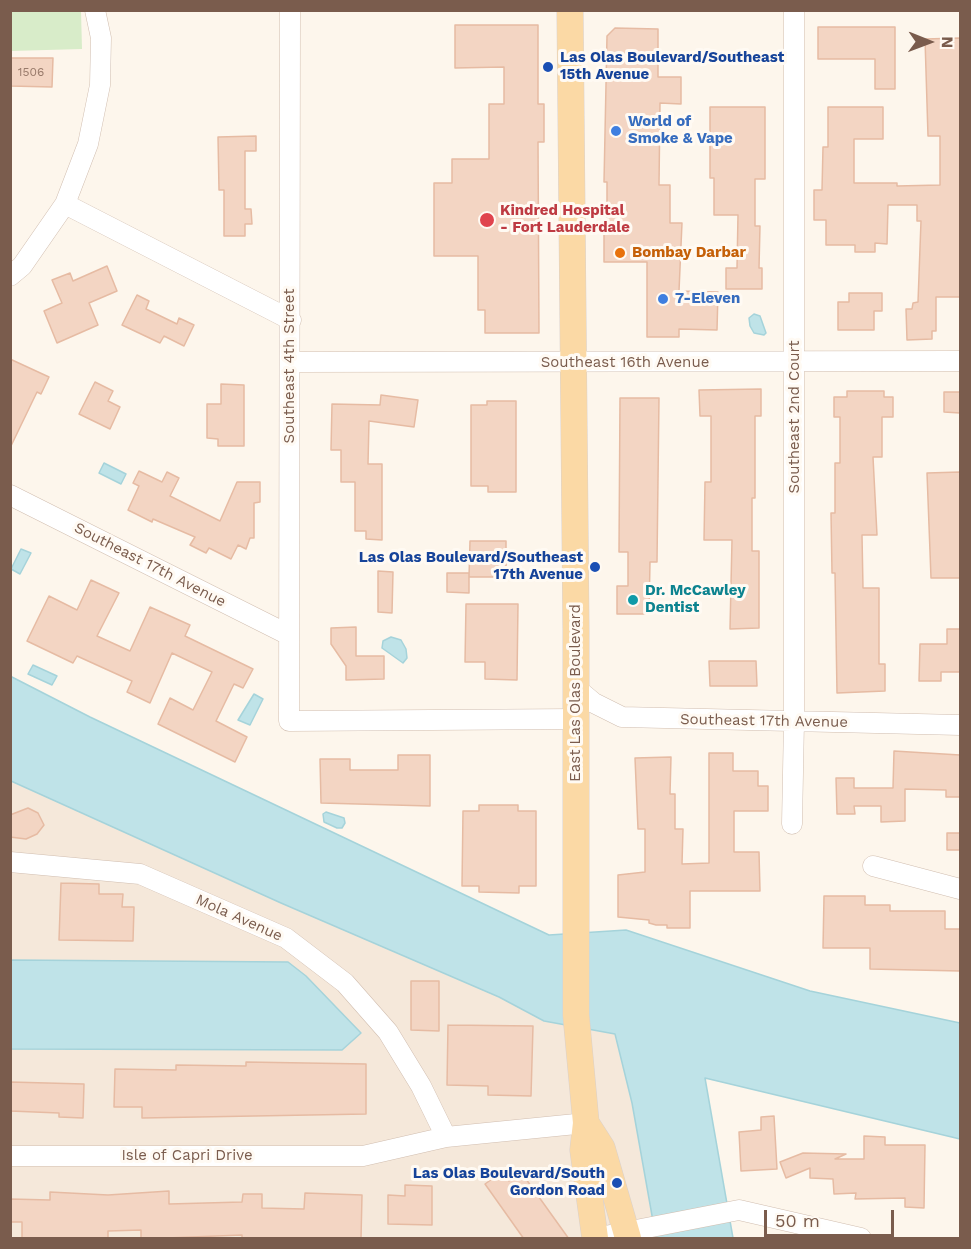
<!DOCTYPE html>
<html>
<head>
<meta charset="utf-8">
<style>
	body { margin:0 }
	#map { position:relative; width:971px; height:1249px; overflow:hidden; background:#fdf6ec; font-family:"Work Sans",sans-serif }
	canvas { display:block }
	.frame { position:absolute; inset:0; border:12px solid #7a5c4d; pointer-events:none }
	.north { position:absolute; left:899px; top:12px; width:60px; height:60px; -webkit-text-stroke:4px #fffaf3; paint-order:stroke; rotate:91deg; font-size:16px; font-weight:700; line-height:24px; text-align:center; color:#7a5c4d }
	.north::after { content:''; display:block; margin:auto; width:21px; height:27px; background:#7a5c4d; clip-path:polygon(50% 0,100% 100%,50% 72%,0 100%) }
	.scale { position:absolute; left:764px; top:1210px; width:130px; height:27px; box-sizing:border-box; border:3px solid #7a5c4d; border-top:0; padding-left:8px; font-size:18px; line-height:21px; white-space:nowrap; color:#7a5c4d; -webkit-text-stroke:4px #fffaf3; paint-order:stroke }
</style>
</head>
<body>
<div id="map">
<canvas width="971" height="1249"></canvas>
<div class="frame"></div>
<div class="north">N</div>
<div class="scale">50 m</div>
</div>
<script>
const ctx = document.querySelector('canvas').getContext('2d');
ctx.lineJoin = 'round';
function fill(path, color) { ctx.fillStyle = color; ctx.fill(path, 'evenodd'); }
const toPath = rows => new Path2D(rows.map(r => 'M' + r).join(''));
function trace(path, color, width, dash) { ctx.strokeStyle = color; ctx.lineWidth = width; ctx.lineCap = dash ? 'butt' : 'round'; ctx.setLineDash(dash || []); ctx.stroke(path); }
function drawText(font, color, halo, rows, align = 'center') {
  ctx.font = font + ' "Work Sans",sans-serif'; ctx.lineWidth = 6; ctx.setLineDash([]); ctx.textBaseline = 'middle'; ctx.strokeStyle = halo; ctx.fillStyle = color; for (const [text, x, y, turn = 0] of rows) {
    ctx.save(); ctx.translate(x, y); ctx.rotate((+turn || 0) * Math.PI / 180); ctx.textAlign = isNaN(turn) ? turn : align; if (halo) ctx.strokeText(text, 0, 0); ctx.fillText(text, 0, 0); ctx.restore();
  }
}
fill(toPath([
	[11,781,281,903,499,997,544,1021,616,1034,632,1103,656,1238,11,1238,11,1049,342,1050,360,1033,288,962,11,960]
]), '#f5e8da');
fill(toPath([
	[10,11,81,11,82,49,11,51]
]), '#d8ecc9');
const water = toPath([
	[754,314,760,316,766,333,764,335,754,333,750,326,749,318,754,314],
	[104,463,126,474,121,484,99,473,104,463],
	[21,549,31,553,20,574,11,569,21,549],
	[391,637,401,640,406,649,407,658,403,663,382,648,383,641,391,637],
	[33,665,57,676,52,685,28,674,33,665],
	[10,676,90,717,549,935,626,930,810,991,960,1023,960,1139,705,1078,733,1238,656,1238,632,1103,615,1034,544,1021,499,997,281,903,11,781,10,676],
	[254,694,263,699,250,725,238,720,254,694],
	[326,812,344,818,345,823,342,828,337,828,324,822,323,814,326,812],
	[11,960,288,962,306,976,361,1033,342,1050,11,1049,11,960]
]);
fill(water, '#bfe3e8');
trace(water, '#a5d3da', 1.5);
const building = toPath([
	[455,25,538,25,538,104,544,104,544,142,538,142,539,333,485,333,485,310,478,310,478,256,434,256,434,183,452,183,452,159,489,159,489,104,504,104,504,67,455,68,455,25],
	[818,27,895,27,895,89,875,89,875,59,818,59,818,27],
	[615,28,658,29,658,77,681,77,681,104,660,103,659,185,670,185,670,223,682,223,679,291,718,292,717,330,679,329,679,337,647,337,647,262,604,262,604,223,607,223,607,182,604,182,607,36,615,28],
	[960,38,960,297,936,297,936,331,932,331,932,339,907,340,906,309,912,309,913,303,918,302,921,221,917,221,917,205,888,205,887,244,875,243,875,252,855,252,855,245,826,245,826,220,814,220,814,190,822,190,823,147,828,147,828,107,883,107,883,139,854,139,854,183,897,183,897,186,940,185,940,136,928,136,925,39,960,38],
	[10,58,53,58,52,87,10,86,10,58],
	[710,107,765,107,765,179,755,179,755,226,760,226,759,268,762,268,762,289,726,289,726,268,737,268,738,215,714,215,714,178,710,178,710,107],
	[256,136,256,151,245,151,245,209,251,209,252,224,245,224,245,236,224,236,224,190,219,190,218,137,256,136],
	[107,266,117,291,89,303,98,325,57,343,44,311,62,303,52,280,70,273,73,281,107,266],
	[849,293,882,293,882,311,874,311,874,330,838,330,838,302,849,302,849,293],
	[137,295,149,301,146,309,177,324,179,318,194,325,184,346,164,336,160,343,122,325,137,295],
	[10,359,49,377,41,394,37,392,10,448,10,359],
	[95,382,113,391,108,401,120,407,110,429,79,414,95,382],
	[221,384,244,385,244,446,218,446,218,439,207,438,207,404,221,404,221,384],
	[761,389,761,416,755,416,755,498,752,498,752,551,759,551,759,628,730,629,732,540,704,540,705,482,711,482,711,416,700,416,699,390,761,389],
	[847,391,884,391,884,397,893,397,893,417,882,417,882,457,873,457,877,535,862,535,863,588,879,588,879,664,885,664,885,691,837,693,835,573,832,573,831,513,835,513,835,463,840,463,840,417,834,417,834,397,847,397,847,391],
	[944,392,960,392,960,413,944,412,944,392],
	[381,395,418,400,414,427,369,421,368,464,382,464,382,540,366,539,366,531,355,531,355,482,341,482,341,450,331,450,332,404,380,405,381,395],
	[620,398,659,398,657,562,650,562,649,614,617,614,617,586,628,586,628,552,619,552,620,398],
	[487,401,516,401,516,492,488,492,488,486,471,486,471,405,487,405,487,401],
	[139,471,162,482,167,472,179,478,170,496,220,521,237,482,260,482,260,502,254,503,254,538,250,538,246,549,238,545,231,559,209,548,206,553,190,545,195,537,153,519,152,522,128,510,139,486,133,483,139,471],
	[960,472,960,578,931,578,927,473,960,472],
	[470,541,506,541,506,577,469,577,470,541],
	[378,571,393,572,392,613,378,612,378,571],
	[447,573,469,573,469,593,447,592,447,573],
	[91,580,119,593,97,636,130,651,150,607,190,625,185,636,253,669,243,688,234,684,216,721,247,737,235,762,158,724,170,698,193,710,212,672,172,653,150,703,127,692,132,681,77,656,73,663,27,641,49,596,77,610,91,580],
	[466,604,518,604,517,680,485,679,485,662,465,662,466,604],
	[356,627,356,656,384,656,384,679,346,680,346,666,331,644,331,628,356,627],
	[947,629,960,629,960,672,941,672,941,681,919,681,920,644,947,644,947,629],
	[709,661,756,661,757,686,710,686,709,661],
	[894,751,960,755,960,797,946,797,946,790,905,789,905,821,881,822,881,806,854,806,855,814,837,814,836,778,854,778,854,788,893,788,894,751],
	[709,753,733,753,733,771,758,771,758,786,768,786,768,811,734,811,734,852,759,852,760,891,690,891,690,928,667,928,667,925,656,925,649,923,649,920,618,917,618,875,645,872,645,829,638,829,635,758,671,757,670,794,675,794,675,829,683,829,682,864,709,863,709,753],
	[398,755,430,755,430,806,321,803,320,759,350,759,350,770,398,770,398,755],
	[479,805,518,805,518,811,536,811,536,886,519,886,519,893,479,892,479,886,462,886,463,811,479,811,479,805],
	[28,808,38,813,44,825,37,834,26,839,10,837,10,815,28,808],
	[947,833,960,833,960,850,947,850,947,833],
	[61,883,99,884,99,894,123,894,122,907,134,907,133,941,59,940,61,883],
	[824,896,865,896,865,905,890,905,890,911,945,911,945,929,960,929,960,971,870,969,870,948,823,948,824,896],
	[411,981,439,981,439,1031,411,1030,411,981],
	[448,1025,533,1026,531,1096,488,1095,488,1086,447,1085,448,1025],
	[246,1062,366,1064,366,1114,142,1118,142,1107,114,1107,115,1069,176,1070,176,1065,246,1066,246,1062],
	[10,1082,84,1084,83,1118,59,1117,59,1113,10,1111,10,1082],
	[774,1116,777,1169,741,1171,739,1132,761,1130,761,1117,774,1116],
	[864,1136,885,1137,885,1145,925,1145,924,1208,905,1207,905,1198,855,1199,856,1193,834,1194,833,1179,810,1178,810,1168,786,1178,780,1162,803,1153,846,1154,835,1159,864,1159,864,1136],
	[502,1172,509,1181,521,1172,569,1239,524,1239,485,1184,502,1172],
	[405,1185,432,1186,432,1225,388,1224,388,1195,405,1196,405,1185],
	[169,1191,169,1204,242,1202,243,1194,262,1194,262,1208,304,1209,305,1193,362,1195,361,1239,242,1239,242,1235,141,1239,141,1230,108,1231,108,1239,22,1239,22,1222,10,1222,10,1199,50,1200,50,1192,108,1195,169,1191]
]);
fill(building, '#f3d5c3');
trace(building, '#e6bba3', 1.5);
const minor = toPath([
	[290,10,289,721,575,719],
	[65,204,291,320],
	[10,276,22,266,65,204,88,144,100,85,101,38,95,10],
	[290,362,960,361],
	[10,495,289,635],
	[576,688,594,703,622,717,960,725],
	[792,824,794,721,794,10],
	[10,862,140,874,286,938,345,983,388,1032,421,1086,446,1137],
	[873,866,960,889],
	[10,1156,363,1156,446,1137,586,1123],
	[595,1238,739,1210,861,1238]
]);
const major = toPath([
	[570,10,576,630,576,1015,586,1123,583,1150,595,1238],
	[586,1123,602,1148,628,1238]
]);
trace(minor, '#d1beb0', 21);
trace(major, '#dad1cd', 27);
trace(minor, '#fff', 20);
trace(major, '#fbd9a5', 26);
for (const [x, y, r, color] of [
	[548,67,6,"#1a4fb4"],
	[616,131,6,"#3f7fe0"],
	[487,220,8,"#e0444e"],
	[620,253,6,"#e8710a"],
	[663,299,6,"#3f7fe0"],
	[595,567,6,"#1a4fb4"],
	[633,600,6,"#0f9aa8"],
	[617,1183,6,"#1a4fb4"]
]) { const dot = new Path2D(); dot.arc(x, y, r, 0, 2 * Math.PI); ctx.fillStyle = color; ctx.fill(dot); trace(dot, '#fffaf3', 2); }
drawText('12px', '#987a6a', null, [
	["1506",31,72]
]);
drawText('bold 15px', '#164399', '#fffaf3', [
	["Las Olas Boulevard/Southeast",560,58,"left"],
	["15th Avenue",560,75,"left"],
	["Las Olas Boulevard/Southeast",583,558],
	["17th Avenue",583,575],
	["Las Olas Boulevard/South",605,1174],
	["Gordon Road",605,1191]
], 'right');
drawText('bold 15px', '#366cbe', '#fffaf3', [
	["World of",628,122],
	["Smoke & Vape",628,139],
	["7-Eleven",675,299]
], 'left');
drawText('bold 15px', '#be3a42', '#fffaf3', [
	["Kindred Hospital",500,211],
	["- Fort Lauderdale",500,228]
], 'left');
drawText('bold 15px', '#c56008', '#fffaf3', [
	["Bombay Darbar",632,253]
], 'left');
drawText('15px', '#7a5c4d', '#fffaf3', [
	["Southeast 16th Avenue",625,363],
	["Southeast 4th Street",290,366,-90],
	["Southeast 2nd Court",795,417,-90],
	["Southeast 17th Avenue",150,565,27],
	["East Las Olas Boulevard",576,693,-90],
	["Southeast 17th Avenue",764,721,1],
	["Mola Avenue",239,918,24],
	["Isle of Capri Drive",187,1156]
]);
drawText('bold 15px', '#0d838f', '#fffaf3', [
	["Dr. McCawley",645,591],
	["Dentist",645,608]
], 'left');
</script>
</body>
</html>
